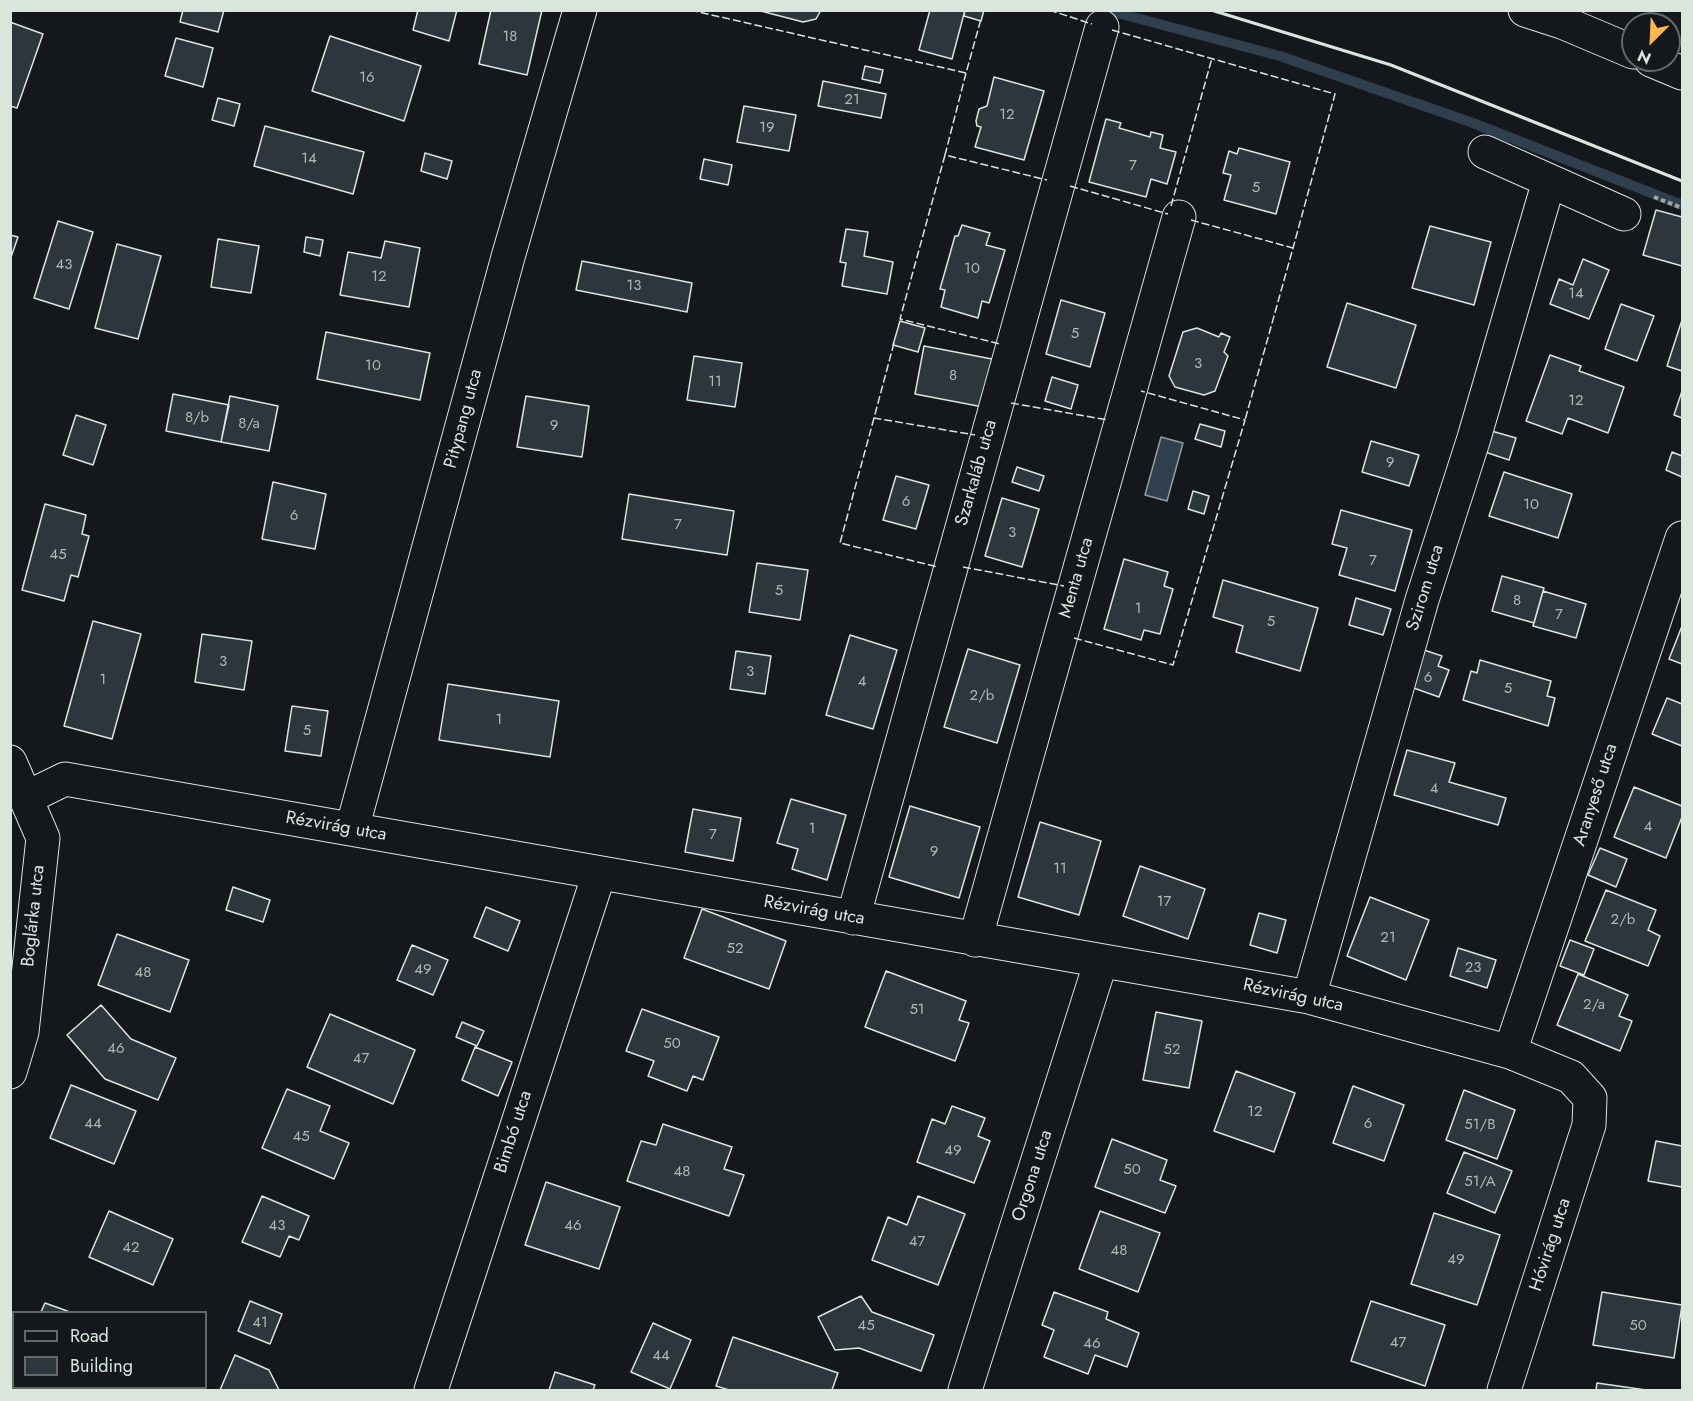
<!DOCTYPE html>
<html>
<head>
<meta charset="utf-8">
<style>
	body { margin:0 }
	#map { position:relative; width:1693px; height:1401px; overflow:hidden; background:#14181c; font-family:Jost,sans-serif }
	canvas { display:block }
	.frame { position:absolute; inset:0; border:12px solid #d8e6dc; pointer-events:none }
	.legend { position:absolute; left:12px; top:1311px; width:195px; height:78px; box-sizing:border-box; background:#14181c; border:2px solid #626a69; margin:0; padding:8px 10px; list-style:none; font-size:18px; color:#d8e6dc }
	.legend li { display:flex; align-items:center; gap:12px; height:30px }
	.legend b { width:30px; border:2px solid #626a69 }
	.north { position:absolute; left:1621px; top:12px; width:60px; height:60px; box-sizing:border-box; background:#14181c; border:2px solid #626a69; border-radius:50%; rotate:204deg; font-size:16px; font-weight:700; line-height:24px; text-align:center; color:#d8e6dc }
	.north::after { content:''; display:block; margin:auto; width:21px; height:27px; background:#ffb74d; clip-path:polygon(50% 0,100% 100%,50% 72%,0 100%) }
</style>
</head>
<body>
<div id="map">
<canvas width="1693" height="1401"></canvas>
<div class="frame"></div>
<ul class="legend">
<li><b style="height:8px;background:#14181c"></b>Road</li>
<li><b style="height:16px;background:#2c363c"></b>Building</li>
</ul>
<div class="north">N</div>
</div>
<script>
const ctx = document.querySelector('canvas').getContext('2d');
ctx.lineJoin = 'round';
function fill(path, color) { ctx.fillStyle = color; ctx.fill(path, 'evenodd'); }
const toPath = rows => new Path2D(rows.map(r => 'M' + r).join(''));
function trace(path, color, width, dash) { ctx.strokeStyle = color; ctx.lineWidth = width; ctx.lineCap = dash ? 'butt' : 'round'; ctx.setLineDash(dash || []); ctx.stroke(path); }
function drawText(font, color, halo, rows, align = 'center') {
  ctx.font = font + ' Jost,sans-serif'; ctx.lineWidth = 4.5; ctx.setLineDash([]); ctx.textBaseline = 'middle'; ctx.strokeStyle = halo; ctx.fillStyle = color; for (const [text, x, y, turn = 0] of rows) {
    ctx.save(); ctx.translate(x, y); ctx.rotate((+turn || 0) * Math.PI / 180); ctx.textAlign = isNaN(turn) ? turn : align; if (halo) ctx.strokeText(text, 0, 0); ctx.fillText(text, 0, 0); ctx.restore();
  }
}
const water = toPath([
	[1161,437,1183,443,1167,501,1145,495,1161,437]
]);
fill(water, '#2f3f4d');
trace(water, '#939e99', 1.5);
trace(toPath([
	[1106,10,1280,56,1473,123,1682,205]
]), '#2f3f4d', 10);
const building = toPath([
	[183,10,224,10,218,32,180,22,183,10],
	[418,10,457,10,449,41,413,30,418,10],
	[491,10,542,10,527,75,479,64,491,10],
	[757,10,821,10,816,19,803,22,757,10],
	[930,10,965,10,952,59,919,50,930,10],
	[965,10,984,10,981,21,964,16,965,10],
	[10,22,43,34,17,108,10,106,10,22],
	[330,36,421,66,404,121,312,91,330,36],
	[176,38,213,48,203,87,165,76,176,38],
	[865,66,883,70,880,83,862,79,865,66],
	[994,77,1044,91,1024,160,975,147,981,127,977,126,976,121,979,109,987,106,994,77],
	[823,81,886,94,881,118,818,106,823,81],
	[218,98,240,104,234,126,212,120,218,98],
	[744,106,796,115,789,151,737,142,744,106],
	[1106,119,1121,123,1119,128,1150,137,1151,132,1163,135,1160,148,1176,152,1167,184,1151,179,1146,197,1089,182,1106,119],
	[265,126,364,152,353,194,254,166,265,126],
	[1239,148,1290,162,1276,214,1224,200,1231,175,1223,173,1229,151,1237,154,1239,148],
	[425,153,452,161,447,179,421,171,425,153],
	[704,159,732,165,728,185,700,179,704,159],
	[1656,210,1682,217,1682,266,1643,255,1656,210],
	[58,221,93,232,69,309,34,298,58,221],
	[962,225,990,233,986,245,1005,250,989,303,982,301,978,318,941,307,945,290,940,289,955,236,958,236,962,225],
	[1430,226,1491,242,1474,305,1412,288,1430,226],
	[846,229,868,232,864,256,893,262,887,294,842,286,846,263,840,262,846,229],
	[10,235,18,237,10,260,10,235],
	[306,237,323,240,320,256,304,252,306,237],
	[218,239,259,246,251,293,211,287,218,239],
	[385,241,420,248,409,307,340,295,348,252,381,258,385,241],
	[117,244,161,256,138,339,95,328,117,244],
	[1583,259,1609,270,1589,319,1550,304,1559,279,1573,285,1583,259],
	[582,261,692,283,687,312,576,290,582,261],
	[1061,300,1105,313,1090,367,1046,354,1061,300],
	[1347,303,1416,325,1396,388,1327,367,1347,303],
	[1621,304,1654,316,1637,361,1605,349,1621,304],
	[1682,320,1682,371,1667,366,1682,320],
	[900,321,925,328,918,352,893,345,900,321],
	[1197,328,1219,337,1221,333,1230,337,1224,352,1228,356,1215,391,1204,395,1175,387,1169,376,1183,332,1197,328],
	[326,332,430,353,420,400,317,379,326,332],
	[924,346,992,359,983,407,915,394,924,346],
	[1550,355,1581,366,1579,371,1624,387,1608,433,1568,418,1562,434,1526,421,1550,355],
	[694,356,742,363,735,407,687,400,694,356],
	[1052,377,1078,385,1071,409,1045,401,1052,377],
	[1682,391,1682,418,1674,415,1682,391],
	[173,394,229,405,221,442,166,431,173,394],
	[230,396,278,406,269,451,221,442,230,396],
	[526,396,589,406,582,457,517,447,526,396],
	[76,415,106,425,93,465,63,455,76,415],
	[1200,424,1225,431,1221,447,1195,439,1200,424],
	[1488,430,1516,438,1509,460,1482,451,1488,430],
	[1371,441,1419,455,1409,486,1362,472,1371,441],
	[1672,452,1682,456,1682,477,1666,470,1672,452],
	[1017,467,1044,476,1039,491,1012,482,1017,467],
	[1504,472,1572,494,1558,538,1489,516,1504,472],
	[896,476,929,485,916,529,883,520,896,476],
	[273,482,326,494,315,549,262,539,273,482],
	[1193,491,1209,496,1204,514,1188,509,1193,491],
	[629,494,734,511,727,555,622,539,629,494],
	[1002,498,1039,509,1022,567,985,556,1002,498],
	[45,504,86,515,82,534,89,536,78,577,71,575,64,601,22,590,45,504],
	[1341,510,1412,530,1395,591,1339,575,1347,548,1332,544,1341,510],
	[1124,559,1168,572,1164,586,1173,589,1160,634,1144,630,1141,640,1104,629,1124,559],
	[757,563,808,570,800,620,749,612,757,563],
	[1502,576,1544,588,1534,623,1492,611,1502,576],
	[1223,580,1318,608,1300,671,1236,652,1243,626,1213,617,1223,580],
	[1543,591,1586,604,1576,638,1533,626,1543,591],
	[1356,598,1391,609,1383,635,1349,625,1356,598],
	[93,621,141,634,112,739,64,726,93,621],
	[1682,626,1682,664,1669,659,1682,626],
	[202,634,252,641,244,690,195,682,202,634],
	[850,635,897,650,873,729,826,715,850,635],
	[968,649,1020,665,997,743,944,727,968,649],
	[1421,649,1442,656,1438,666,1449,670,1439,697,1408,686,1421,649],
	[736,651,771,656,765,694,730,689,736,651],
	[1480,660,1551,681,1547,696,1555,698,1548,726,1463,700,1471,671,1477,673,1480,660],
	[448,684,559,701,550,757,439,740,448,684],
	[1667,698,1682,704,1682,746,1652,734,1667,698],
	[292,706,328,711,321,756,285,751,292,706],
	[1407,750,1455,763,1449,782,1506,798,1498,825,1394,795,1407,750],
	[1634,787,1682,806,1682,817,1666,858,1614,837,1634,787],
	[791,799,846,815,827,880,792,869,798,849,777,843,791,799],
	[910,806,980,827,959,898,889,877,910,806],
	[693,809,741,818,733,861,685,852,693,809],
	[1040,822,1101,841,1079,915,1018,897,1040,822],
	[1600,848,1627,859,1616,887,1588,875,1600,848],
	[1140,866,1205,889,1188,939,1123,916,1140,866],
	[233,887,270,900,263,922,226,910,233,887],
	[1606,890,1656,910,1648,930,1660,936,1648,966,1585,941,1606,890],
	[1370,897,1429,920,1406,980,1347,956,1370,897],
	[486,907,520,921,508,951,474,937,486,907],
	[702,909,786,941,769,989,684,958,702,909],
	[1259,913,1286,920,1277,953,1250,945,1259,913],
	[117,934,189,960,170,1012,98,985,117,934],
	[1570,940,1594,949,1584,975,1560,966,1570,940],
	[412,945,448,960,433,995,397,980,412,945],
	[1458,948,1496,960,1487,988,1450,976,1458,948],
	[886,971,966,1001,959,1020,969,1023,955,1061,865,1027,886,971],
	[1578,974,1628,995,1619,1016,1632,1021,1620,1051,1557,1025,1578,974],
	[101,1005,131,1039,176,1058,158,1100,105,1079,67,1035,101,1005],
	[642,1009,719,1037,703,1080,693,1076,687,1091,648,1076,654,1061,626,1051,642,1009],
	[1156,1012,1202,1021,1189,1088,1143,1080,1156,1012],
	[330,1014,415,1050,393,1104,307,1067,330,1014],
	[462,1022,484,1031,477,1046,456,1037,462,1022],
	[475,1047,512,1062,498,1096,462,1080,475,1047],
	[1236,1071,1295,1093,1274,1152,1214,1131,1236,1071],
	[71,1085,136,1111,114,1164,50,1138,71,1085],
	[1353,1086,1404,1105,1384,1161,1333,1143,1353,1086],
	[287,1089,330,1106,320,1131,349,1143,334,1179,262,1148,287,1089],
	[1464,1090,1515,1110,1497,1159,1446,1140,1464,1090],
	[952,1106,985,1118,978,1136,990,1141,974,1183,917,1162,932,1119,945,1124,952,1106],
	[663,1124,732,1147,724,1169,744,1175,729,1216,627,1181,641,1141,656,1145,663,1124],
	[1112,1139,1167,1160,1160,1180,1176,1186,1165,1213,1095,1187,1112,1139],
	[1656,1141,1682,1146,1682,1187,1648,1181,1656,1141],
	[1464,1152,1512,1171,1495,1213,1447,1193,1464,1152],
	[546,1182,620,1207,599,1269,525,1245,546,1182],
	[262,1196,309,1216,299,1240,289,1236,280,1257,242,1242,262,1196],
	[918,1196,965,1214,938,1285,872,1260,888,1217,907,1225,918,1196],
	[109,1211,173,1239,153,1285,89,1257,109,1211],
	[1100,1211,1160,1233,1138,1292,1079,1269,1100,1211],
	[1434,1213,1500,1235,1477,1305,1411,1284,1434,1213],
	[1054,1292,1108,1312,1106,1319,1139,1333,1127,1367,1095,1355,1088,1374,1044,1357,1054,1330,1042,1325,1054,1292],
	[1602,1292,1682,1305,1674,1358,1593,1345,1602,1292],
	[861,1296,872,1312,934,1335,921,1371,859,1348,835,1350,818,1317,861,1296],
	[250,1301,282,1314,270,1344,238,1331,250,1301],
	[1371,1301,1445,1325,1425,1386,1351,1361,1371,1301],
	[45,1303,70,1312,41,1312,45,1303],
	[653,1323,691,1340,670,1389,631,1372,653,1323],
	[733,1337,838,1373,832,1390,729,1390,716,1386,733,1337],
	[10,1351,14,1352,14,1390,10,1390,10,1351],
	[235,1355,269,1370,279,1390,220,1390,235,1355],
	[555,1372,595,1385,593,1390,549,1390,555,1372],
	[1597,1383,1646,1390,1596,1390,1597,1383]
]);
fill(building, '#2c363c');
trace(building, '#d8e6dc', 1.5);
const minor = toPath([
	[1485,152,1624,214],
	[10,762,43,838,22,1032,10,1072],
	[26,798,65,779,1309,997,1510,1052,1571,1077,1590,1098,1589,1125,1504,1390],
	[352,829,508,257,580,10],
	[853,918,1102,27],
	[975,940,1179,217],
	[1309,997,1422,600,1474,438,1549,181],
	[1510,1052,1682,538],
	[431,1390,599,874],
	[965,1390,1101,961]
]);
const highway = toPath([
	[1525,10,1562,22,1633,52],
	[1651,60,1682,73]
]);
trace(minor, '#d8e6dc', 35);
trace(highway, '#d8e6dc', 35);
trace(toPath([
	[1654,197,1682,208]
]), '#9da8a2', 4, [4.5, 3]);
trace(minor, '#14181c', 33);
trace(highway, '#14181c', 33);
trace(toPath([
	[690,10,966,73,981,19],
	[1049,10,1092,24],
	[1112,30,1335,94,1293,248],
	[966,73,945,155,1047,180],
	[945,155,900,319,1000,344],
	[1070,186,1168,214],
	[1171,206,1212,58],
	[1191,220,1293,248,1245,420],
	[894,343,874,418,975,435],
	[1011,403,1108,420],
	[874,418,840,543,938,567],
	[963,567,1064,586],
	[1074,638,1173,665,1245,420,1141,391]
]), '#d8e6dc', 1.5, [8, 3]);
trace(toPath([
	[1211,10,1391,65,1682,181]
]), '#d8e6dc', 3);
drawText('15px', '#adbab4', null, [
	["18",510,37],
	["16",367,78],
	["21",852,100],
	["12",1007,115],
	["19",767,128],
	["14",309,159],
	["7",1133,166],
	["5",1256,188],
	["43",64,265],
	["10",972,269],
	["12",379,277],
	["13",634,286],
	["14",1576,294],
	["5",1075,334],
	["3",1198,364],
	["10",373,366],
	["8",953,376],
	["11",715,382],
	["12",1576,401],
	["8/b",197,418],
	["8/a",249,424],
	["9",554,426],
	["9",1390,463],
	["6",906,502],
	["10",1531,505],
	["6",294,516],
	["7",678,525],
	["3",1012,533],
	["45",58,555],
	["7",1373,561],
	["5",779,591],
	["8",1517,601],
	["1",1138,609],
	["7",1559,615],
	["5",1271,622],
	["3",223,662],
	["3",750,672],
	["6",1428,678],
	["1",103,680],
	["4",862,682],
	["5",1508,689],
	["2/b",982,696],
	["1",499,720],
	["5",307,731],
	["4",1434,789],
	["4",1648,827],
	["1",812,829],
	["7",713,835],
	["9",934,852],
	["11",1060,869],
	["17",1164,902],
	["2/b",1623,920],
	["21",1388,938],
	["52",735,949],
	["23",1473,968],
	["49",423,970],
	["48",143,973],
	["2/a",1594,1005],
	["51",917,1010],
	["50",672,1044],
	["46",116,1049],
	["52",1172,1050],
	["47",361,1059],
	["12",1255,1112],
	["44",93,1124],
	["6",1368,1124],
	["51/B",1480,1125],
	["45",301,1137],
	["49",953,1151],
	["50",1132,1170],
	["48",682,1172],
	["51/A",1480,1182],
	["43",277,1226],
	["46",573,1226],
	["47",917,1242],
	["42",131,1248],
	["48",1119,1251],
	["49",1456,1260],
	["41",260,1323],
	["45",866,1326],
	["50",1638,1326],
	["47",1398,1343],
	["46",1092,1344],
	["44",661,1356]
]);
drawText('18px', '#d8e6dc', '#14181c', [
	["Pitypang utca",464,419,-75],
	["Szarkaláb utca",977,473,-74],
	["Menta utca",1077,578,-74],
	["Szirom utca",1426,588,-73],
	["Aranyeső utca",1596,795,-72],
	["Rézvirág utca",336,827,10],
	["Rézvirág utca",814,911,10],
	["Boglárka utca",34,916,-84],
	["Rézvirág utca",1293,996,12],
	["Bimbó utca",514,1132,-72],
	["Orgona utca",1033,1176,-72],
	["Hóvirág utca",1551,1245,-72]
]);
</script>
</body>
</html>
